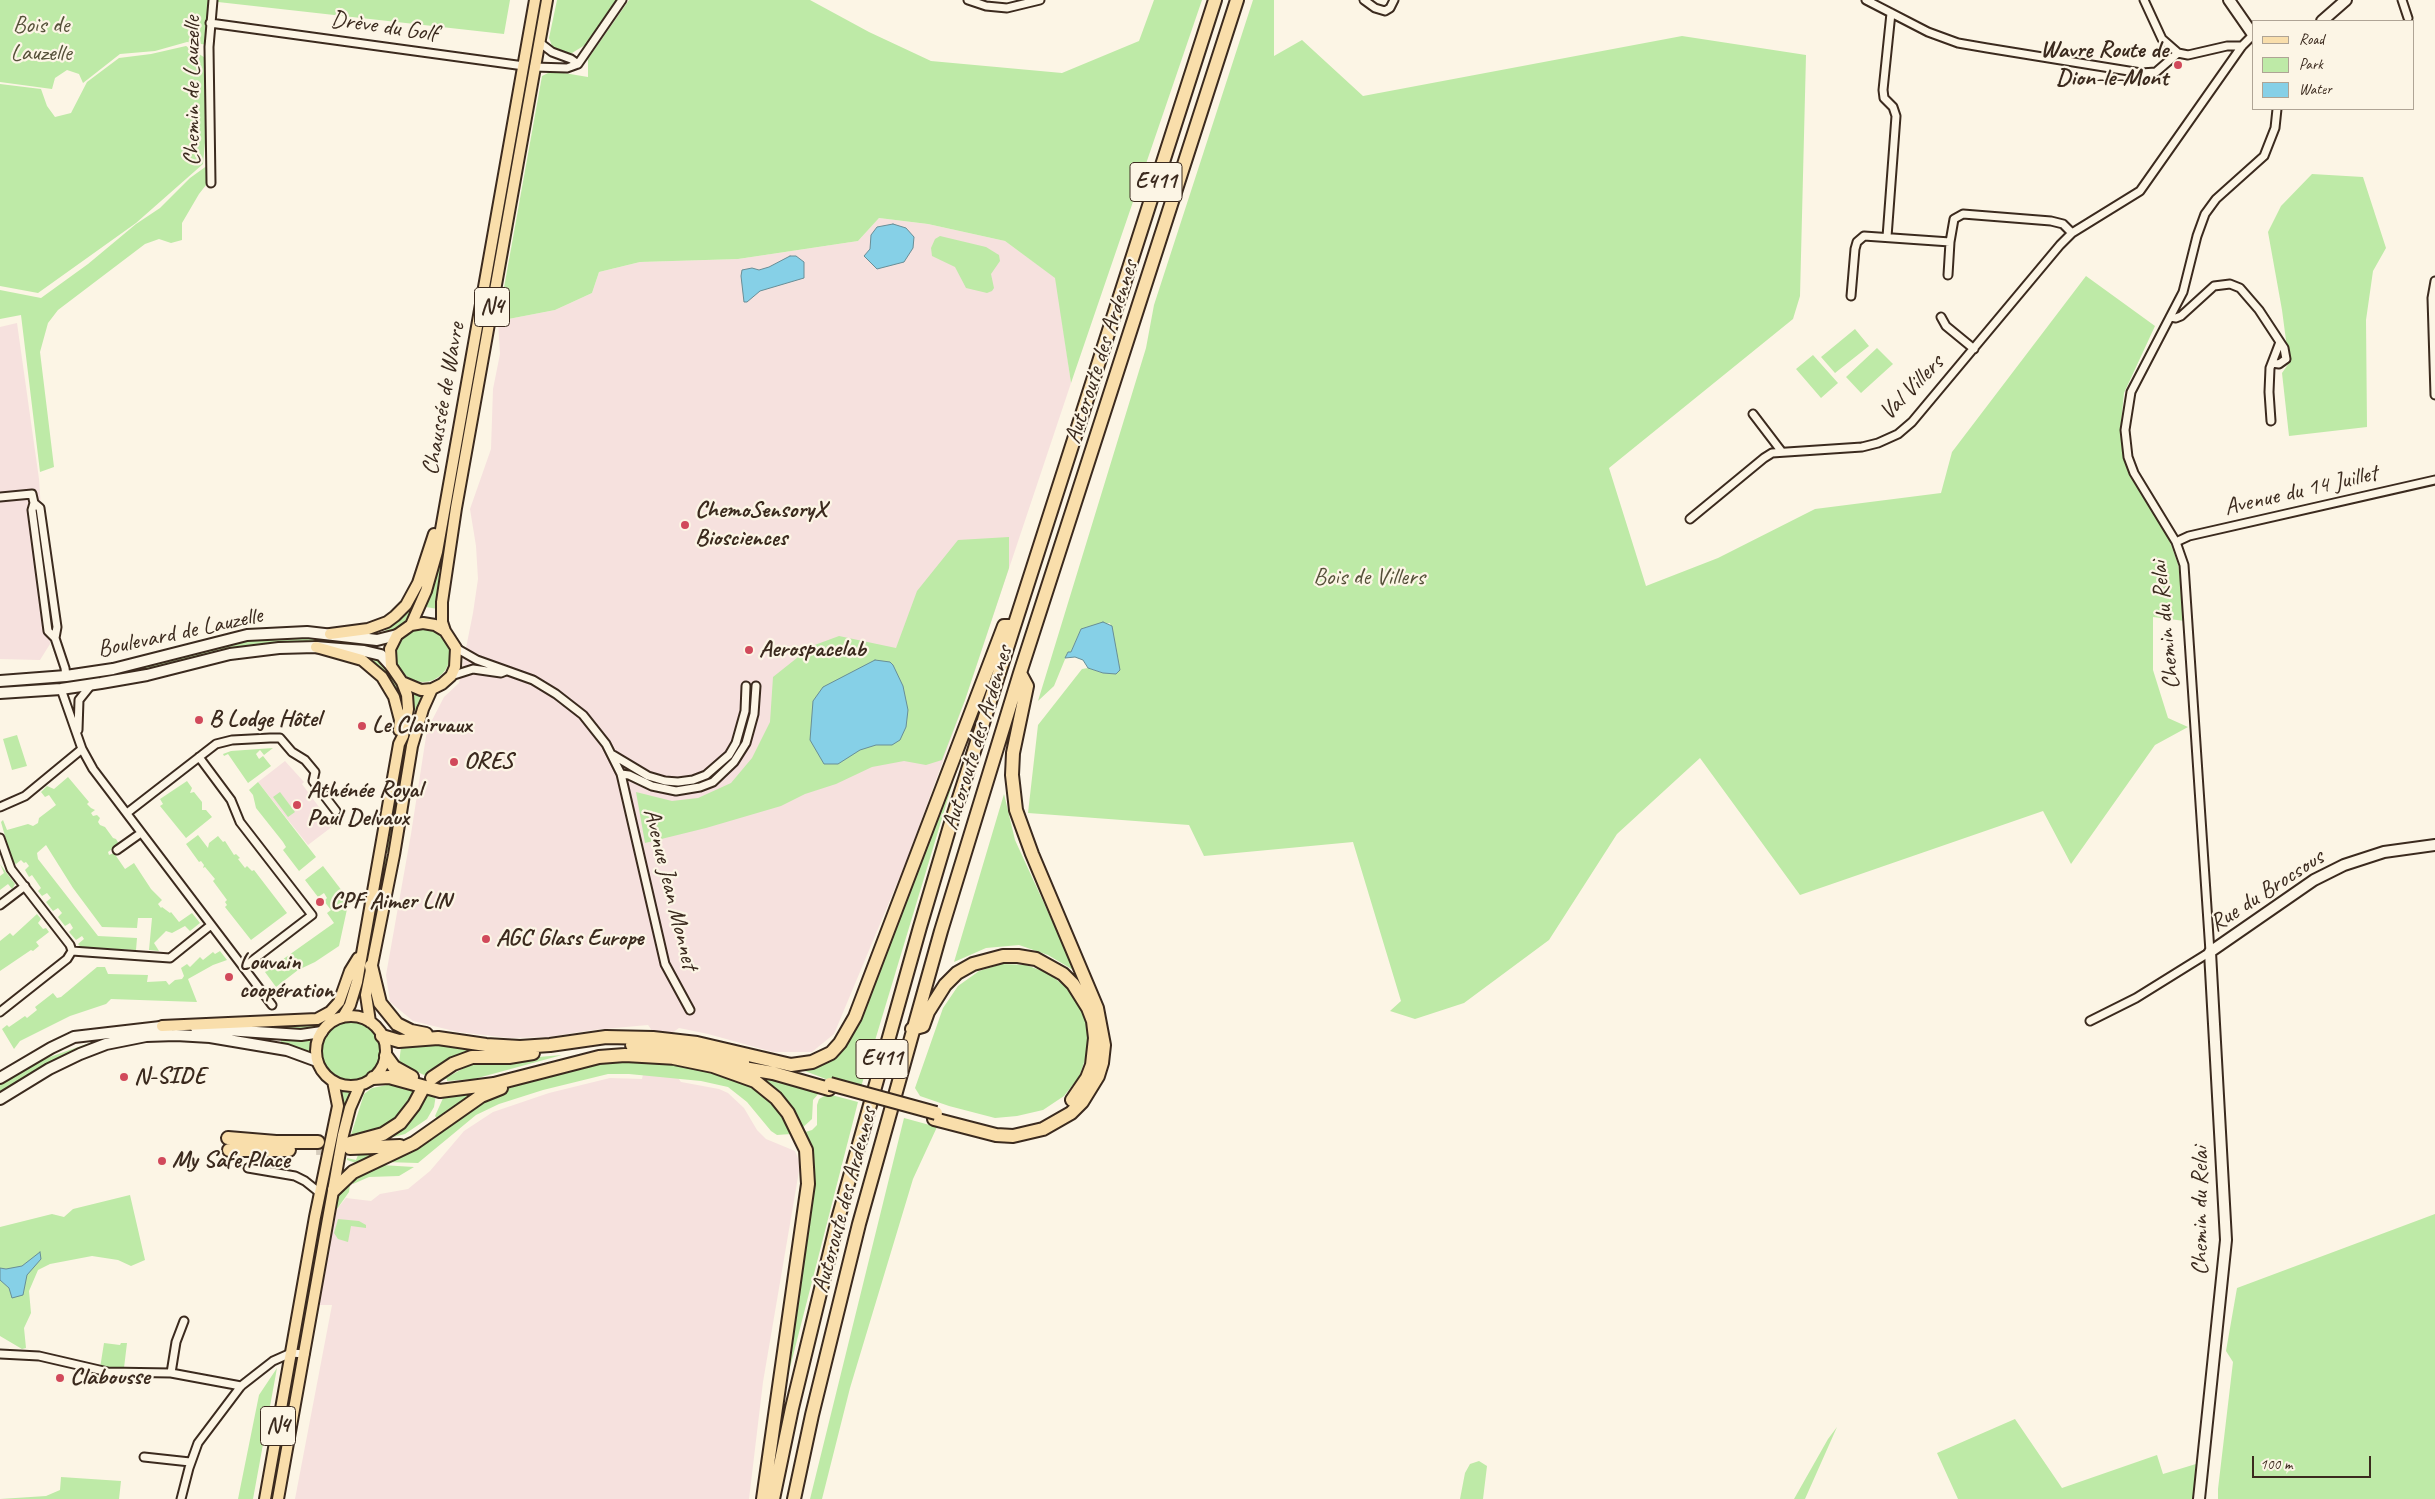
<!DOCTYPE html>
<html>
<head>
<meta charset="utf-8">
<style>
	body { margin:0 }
	#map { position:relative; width:2435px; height:1499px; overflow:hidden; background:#fcf5e5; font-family:Caveat,sans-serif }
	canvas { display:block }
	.legend { position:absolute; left:2252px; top:20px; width:162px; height:90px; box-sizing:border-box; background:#fcf5e5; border:1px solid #afa495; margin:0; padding:6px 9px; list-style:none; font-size:15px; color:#3b2a1e }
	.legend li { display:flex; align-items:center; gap:10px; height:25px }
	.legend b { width:25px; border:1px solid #afa495 }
	.scale { position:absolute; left:2252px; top:1456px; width:119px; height:22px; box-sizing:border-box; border:2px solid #3b2a1e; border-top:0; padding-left:6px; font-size:15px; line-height:18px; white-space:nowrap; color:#3b2a1e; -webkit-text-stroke:4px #fcf5e5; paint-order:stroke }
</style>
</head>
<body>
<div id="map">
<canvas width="2435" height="1499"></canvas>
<ul class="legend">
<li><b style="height:6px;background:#f9deab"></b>Road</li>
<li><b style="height:14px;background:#beeaa7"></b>Park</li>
<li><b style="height:14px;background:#86d0e7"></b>Water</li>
</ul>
<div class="scale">100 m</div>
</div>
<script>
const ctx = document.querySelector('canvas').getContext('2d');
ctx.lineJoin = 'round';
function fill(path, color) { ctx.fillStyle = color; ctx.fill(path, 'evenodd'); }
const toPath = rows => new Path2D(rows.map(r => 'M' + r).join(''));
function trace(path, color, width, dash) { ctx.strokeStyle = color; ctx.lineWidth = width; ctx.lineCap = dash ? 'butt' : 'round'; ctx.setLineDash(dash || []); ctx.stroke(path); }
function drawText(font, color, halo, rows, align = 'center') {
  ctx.font = font + ' Caveat,sans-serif'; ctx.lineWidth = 4.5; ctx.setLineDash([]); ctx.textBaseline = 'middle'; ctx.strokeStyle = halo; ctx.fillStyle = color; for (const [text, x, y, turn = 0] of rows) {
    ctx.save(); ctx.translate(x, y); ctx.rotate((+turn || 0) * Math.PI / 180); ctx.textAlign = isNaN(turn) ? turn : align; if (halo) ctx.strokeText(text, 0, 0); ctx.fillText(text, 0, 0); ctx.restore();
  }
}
fill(toPath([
	[879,218,928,224,1005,241,1056,278,1071,383,965,700,908,857,834,1034,812,1052,773,1052,708,1034,679,1028,672,1033,668,1064,681,1082,719,1089,728,1093,744,1108,757,1130,766,1139,795,1151,799,1161,799,1171,763,1382,749,1499,295,1499,332,1305,318,1305,337,1209,346,1198,371,1201,380,1194,408,1189,430,1171,464,1131,493,1112,549,1093,610,1078,642,1079,644,1069,650,1063,653,1032,648,1025,593,1030,548,1037,509,1038,458,1032,413,1021,390,1002,386,975,411,834,427,730,444,697,459,683,473,613,478,579,476,546,470,509,491,449,493,389,500,354,498,321,555,310,592,293,599,272,640,262,738,259,858,241],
	[17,323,39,479,50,644,40,660,0,659,0,327],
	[285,761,304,782,302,784,333,826,308,845,258,782]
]), '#f6e1de');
fill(toPath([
	[0,0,212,0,208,45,187,42,155,51,120,54,83,83,79,74,67,70,55,78,52,89,0,82],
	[216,0,510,0,504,34,218,2,203,164,136,223,38,293,0,286,0,84,41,89,47,106,55,117,71,113,87,82,119,58,151,54,186,46,207,59],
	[538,0,542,0,446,538,438,609,426,607,441,555],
	[557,0,616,0,585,45,572,53,560,52,552,46,549,38],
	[629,0,810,0,869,32,931,61,1062,73,1139,41,1154,0,1202,0,1071,383,1055,278,1005,241,928,224,879,218,858,241,738,259,640,262,599,272,592,293,555,310,498,321,542,76,552,71,588,77,588,59],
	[1253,0,1274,0,1274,56,1302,40,1363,96,1682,36,1806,55,1800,296,1793,319,1609,468,1646,586,1718,558,1815,509,1941,493,1952,452,2086,276,2155,326,2124,393,2120,433,2129,475,2167,534,2178,564,2185,621,2153,617,2153,670,2168,718,2188,727,2155,745,2071,864,2043,811,1800,895,1700,758,1617,834,1549,940,1464,1003,1415,1019,1390,1011,1401,1001,1353,842,1204,856,1189,825,1028,813,1038,725,1082,669,1088,668,1103,673,1120,670,1110,623,1081,629,1071,652,1068,652,1054,686,1038,701,1146,348,1154,305],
	[208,165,210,180,199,194,182,223,182,240,171,243,159,239,145,244,58,310,48,323,40,352,54,467,40,472,21,315,0,319,0,290,41,298,88,264,136,224,160,208,190,178],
	[2312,174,2363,177,2386,248,2373,271,2366,320,2367,427,2289,436,2282,373,2289,363,2282,310,2268,232,2281,206],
	[940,236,986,247,999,255,1000,261,991,274,994,288,992,291,987,293,966,288,955,267,932,256,931,248,935,239],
	[1855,329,1869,346,1835,373,1821,357],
	[1877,348,1893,364,1861,393,1846,377],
	[1813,355,1838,383,1821,398,1796,369],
	[1009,537,1009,568,965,700,942,760,926,765,904,761,872,767,836,784,805,794,781,806,706,828,645,843,636,792,672,801,698,798,731,783,752,758,770,722,773,677,812,646,839,636,896,648,917,591,958,540],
	[410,611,413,612,410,617,392,632,377,637],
	'396 655a27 27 0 1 1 54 0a27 27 0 1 1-54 0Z',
	[299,636,368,642,367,649,277,644,254,646,209,653,137,673,81,682,133,670,161,659,241,640],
	[374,656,385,665,390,677,401,691,404,699,404,717,373,664],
	[411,692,422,695,416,711,410,709],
	[410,712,415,714,398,803,393,802],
	[968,732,861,1087,831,1081,805,1071,823,1065,838,1053],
	[17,735,27,766,12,770,3,739],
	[273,748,264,755,260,750,256,754,259,759,263,756,271,766,248,783,228,754,224,756,223,754,231,751],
	[68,777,89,802,87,804,91,808,95,810,91,813,93,816,97,815,100,818,98,822,100,825,105,827,113,838,116,839,119,844,108,852,109,855,114,853,125,869,134,863,151,889,162,900,158,904,161,908,162,907,170,913,171,912,179,922,192,913,200,923,190,931,185,926,172,933,166,931,154,943,159,951,149,950,152,918,138,918,137,928,102,927,73,888,46,845,37,853,38,859,98,936,137,938,136,950,81,947,78,944,84,939,82,936,76,940,69,932,73,928,70,923,65,926,58,917,62,913,58,908,53,911,46,902,51,898,47,893,42,896,38,891,41,888,32,875,29,877,25,870,29,866,26,862,24,863,21,860,16,864,12,861,1,822,3,820,7,830,28,824,33,826,38,823,39,818,56,805,49,795,45,797,41,792,47,786,54,789],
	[187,781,192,788,190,793,194,792,202,802,202,810,206,810,212,817,186,838,160,806,163,804,160,799],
	[258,782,316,857,299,871,283,850,286,847,283,842,256,808,253,795,249,790],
	[280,792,295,812,288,817,273,797],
	[1004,794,1015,840,1075,971,1048,955,1019,945,986,948,954,962],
	[393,806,397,806,389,852,385,851],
	[198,835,208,848,209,843,218,836,223,842,225,841,234,855,236,854,240,858,238,859,245,868,247,866,252,871,254,870,287,913,251,940,225,907,227,905,225,902,227,900,213,881,215,879,205,867,203,868,204,865,201,861,199,862,186,844],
	[384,857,388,857,366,977,362,977],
	[0,864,15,884,12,889,8,884,0,890,0,876,4,873],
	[323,866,349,900,339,946,315,962,298,970,276,987,265,972,334,923,327,913,331,910,324,901,327,898,324,893,318,897,305,880],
	[37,914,41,919,38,923,43,929,46,928,49,932,36,942,39,946,33,951,31,950,0,971,0,941,10,933,13,936],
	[220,951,227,960,213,965,188,979,197,1002,111,999,106,1004,70,1016,20,1041,14,1049,2,1029,7,1025,9,1027,25,1016,27,1018,37,1010,35,1007,53,993,57,998,61,997,97,967,105,967,108,974,148,975,147,982,166,981,169,985,175,980,182,979,184,976,181,968,187,964,190,967,200,957,203,960,213,952,215,954],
	[1002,964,1026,965,1048,973,1067,988,1081,1007,1088,1030,1087,1054,1079,1077,1064,1096,1043,1110,1017,1116,995,1118,949,1106,920,1096,915,1088,943,1008,958,986,979,971],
	[341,1004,344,1005,340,1012,316,1030,281,1031,282,1025,299,1024],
	'322 1051a29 29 0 1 1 58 0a29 29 0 1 1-58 0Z',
	[122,1035,0,1094,0,1084,47,1058,95,1041],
	[312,1038,311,1053,281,1043,281,1039],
	[438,1045,477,1051,451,1059,429,1070,426,1076,399,1063,401,1047],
	[562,1055,474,1079,447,1081,447,1079,444,1079,464,1068,467,1063],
	[614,1060,668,1064,669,1062,701,1067,741,1080,773,1103,785,1120,791,1134,777,1135,771,1131,747,1102,728,1087,701,1081,629,1074,608,1074,543,1090,499,1104,476,1115,418,1163,384,1162,496,1093,526,1082,598,1062],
	[744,1071,816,1092,825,1091,819,1093,813,1100,812,1119,801,1129],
	[390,1081,415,1090,412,1100,392,1123,378,1131,364,1136,362,1132,351,1135,364,1094,372,1088,387,1085],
	[341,1089,351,1092,346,1105,341,1104],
	[475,1093,475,1094,438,1120,435,1116,444,1096],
	[426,1094,436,1095,434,1107,427,1119,405,1134,378,1141,420,1102,423,1103],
	[828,1094,858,1102,785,1387,807,1218,802,1133,812,1130,817,1125,817,1105,819,1099],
	[904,1118,937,1127,913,1179,850,1388,822,1499,810,1499],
	[337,1120,341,1121,305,1320,302,1327,301,1324],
	[366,1154,375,1154,356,1163,347,1160,347,1158,356,1160,358,1155],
	[381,1165,414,1167,399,1176,369,1177,353,1184,350,1177],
	[347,1181,350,1185,349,1192,337,1209,335,1205,337,1197],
	[130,1195,145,1260,131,1266,118,1260,92,1256,50,1264,38,1270,29,1291,31,1313,24,1328,26,1348,22,1349,0,1336,0,1227,52,1214,64,1217,73,1209],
	[2435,1214,2435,1499,2218,1499,2218,1489,2233,1362,2226,1351,2237,1288],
	[338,1219,359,1221,366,1225,366,1228,351,1226,348,1242,338,1239,334,1233],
	[104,1343,120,1345,121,1343,127,1343,124,1368,100,1368],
	[277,1368,253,1499,238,1499,259,1395],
	[2015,1419,2062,1488,2157,1455,2163,1474,2196,1464,2193,1499,1958,1499,1937,1453],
	[1837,1427,1805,1499,1794,1499,1828,1439],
	[277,1456,279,1456,279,1470,274,1499,269,1499],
	[1479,1461,1487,1466,1483,1499,1460,1499,1465,1473,1470,1464],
	[61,1477,121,1481,119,1499,0,1499,46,1496,60,1490]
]), '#beeaa7');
const water = toPath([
	[893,224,906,228,914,237,913,248,904,262,877,269,864,256,870,249,871,235,877,227,893,224],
	[790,256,796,256,804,262,804,278,760,291,747,302,744,302,741,276,742,270,752,268,759,270,769,267,790,256],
	[1103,622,1112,626,1120,670,1116,674,1103,673,1088,668,1083,660,1075,657,1065,658,1068,652,1071,652,1081,629,1103,622],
	[875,660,890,662,893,665,903,686,908,710,906,727,900,740,892,745,876,745,860,750,838,764,824,764,810,740,813,701,823,687,875,660],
	[40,1252,41,1259,27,1275,23,1295,12,1298,9,1288,0,1280,0,1268,6,1269,22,1266,40,1252]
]);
fill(water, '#86d0e7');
trace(water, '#688e97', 1);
trace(toPath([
	[316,1149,341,1148]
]), '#d5ccbd', 12, [12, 6]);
const street = toPath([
	[968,0,986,6,1007,8,1040,0],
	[1364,0,1375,8,1385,11,1390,8,1394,0],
	[1866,0,1928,32,1958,43,1987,48,2141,73,2156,72,2178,53],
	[2144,0,2162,39,2178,53],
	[2402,0,2408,18],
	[210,23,524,66],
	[539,42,552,52,571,59,578,64],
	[2178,53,2188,55,2227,46,2242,46],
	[534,67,567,68,578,64,622,0],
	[211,183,209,47,213,0],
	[1887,237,1896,116,1893,107,1884,98,1883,90,1891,13],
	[1948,275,1950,242],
	[2435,281,2432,298,2435,395],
	[1851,296,1855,249,1857,242,1864,236,1950,242,1954,219,1963,214,2051,221,2063,224,2072,233],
	[1941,317,1946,326,1974,349],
	[2170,317,2176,318,2181,316,2214,286,2230,284,2240,288,2259,310,2280,342,2270,368,2269,392,2271,421],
	[2272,363,2279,364,2286,359,2284,348,2280,342],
	[1753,414,1782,452],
	[0,497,32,494,34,503,40,508,57,627,55,638],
	[34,503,32,510,48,631,55,638,65,668,66,676],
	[1690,519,1764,458,1772,453,1862,447,1878,443,1898,434,1912,422,2060,245,2072,233,2140,191,2242,46,2253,35],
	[2176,542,2189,536,2435,480],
	[456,648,477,660,533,680,556,694,583,715,606,744,621,774,665,964,690,1010],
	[451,676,473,669,501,673,506,671],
	[61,689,82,749,93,769,272,1005],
	[78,730,79,700,91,685],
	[613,755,648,776,665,781,678,782,693,780,706,775,729,755,736,743,745,711,746,686],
	[199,757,231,800,240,822,312,915,244,967],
	[621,774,629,775,652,786,676,791,700,787,713,782,734,762,746,743,754,714,756,686],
	[0,807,25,796,82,749],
	[127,813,216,744,232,740,270,738,280,738,292,752,305,760,315,772,313,781,336,811],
	[0,838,11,869,70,945,72,951],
	[117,850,141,833],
	[0,905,25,886],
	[72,951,170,958,211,925],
	[0,1012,67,959,72,951],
	[2090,1021,2136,998,2210,952,2184,565,2176,542,2134,473,2128,457,2125,430,2131,392,2183,292,2197,236,2205,214,2216,199,2264,156,2275,128,2277,109],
	[248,1168,295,1176,305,1181,320,1193],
	[0,1354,39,1356,108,1372,171,1373,241,1386],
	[171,1373,176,1342,184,1321],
	[144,1457,190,1462],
	[181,1499,189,1468,198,1443,241,1386,273,1361,291,1353,305,1354]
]);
const secondary = toPath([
	[2229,0,2254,36],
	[2322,21,2346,0],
	[0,681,66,676,113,669,247,635,307,632,377,640,397,635],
	[0,693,61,689,101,683,147,675,230,654,279,648,316,647,364,651,381,655,391,666],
	[196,1028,301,1035,322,1032],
	[0,1078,51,1048,74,1037,169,1026],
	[0,1099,49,1069,80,1054,106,1044,146,1036,176,1035,210,1037,287,1050,317,1061],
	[2199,1499,2226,1240,2210,952,2314,880,2344,865,2384,852,2435,845]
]);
const primary = toPath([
	[411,625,426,591,437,552,535,0],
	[445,631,442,622,442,602,456,508,547,0],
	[330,634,368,629,387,622,395,616,406,605,418,583,434,534],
	[316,647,362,660,382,677,394,697,400,720,399,730],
	'316 1051a35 35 0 1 1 70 0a35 35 0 1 1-70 0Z',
	[343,1017,350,1005,357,982,399,744,403,736,408,709,407,695,402,682,391,666,390,649,397,635,411,625,423,623,435,625,445,631,456,648,455,667,451,676,442,684,432,689,421,690,402,682],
	[370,1022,366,995,394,855,412,746,423,709,432,689],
	[162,1026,317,1019,330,1012,339,1002,350,971,358,958],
	[265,1499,315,1217,338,1106,333,1081],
	[278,1499,343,1135,350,1108,360,1085]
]);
const highway = toPath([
	[371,966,380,1003,397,1024,411,1031,426,1034],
	[912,1029,923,1026,928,1012,945,985,957,973,973,964,1003,956,1018,956,1036,959,1063,974,1073,984,1088,1008,1093,1021,1095,1038,1092,1065,1087,1078,1072,1100],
	[382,1036,399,1041,438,1038,486,1045,520,1047,550,1045,606,1037,653,1038,697,1043,791,1065,812,1062,831,1053,840,1043,855,1017,1004,626,1014,626],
	[632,1045,670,1048,743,1062],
	[386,1056,394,1067,412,1077],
	[669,1057,713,1066,755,1081,776,1098,788,1113,806,1150,808,1184,763,1499],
	[732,1066,773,1073,829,1089],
	[373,1078,389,1077,440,1091,494,1084,599,1057,625,1055,677,1058],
	[432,1078,453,1064,472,1057,509,1057,533,1053],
	[934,1119,996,1135,1013,1136,1043,1129,1071,1113,1082,1102,1098,1076,1102,1063,1104,1045,1097,1008,1032,854,1016,810,1012,775,1013,753,1027,686,1020,673],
	[228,1138,276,1142,318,1142],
	[350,1143,383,1134,400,1123,414,1105,421,1092],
	[350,1148,400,1146],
	[229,1150,289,1150],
	[334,1190,353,1172,414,1143,481,1096,501,1088],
	[773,1499,792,1408,838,1219,920,927,950,826,1215,0],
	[794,1499,812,1415,859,1224,941,931,1020,673,1237,0]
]);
trace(street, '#3b2a1e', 11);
trace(secondary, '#3b2a1e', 14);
trace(primary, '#3b2a1e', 14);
trace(highway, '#3b2a1e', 16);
trace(street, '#fcf5e5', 7);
trace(secondary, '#fcf5e5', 10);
trace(primary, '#f9deab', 10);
trace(highway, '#f9deab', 12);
const highwayBridge = toPath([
	[830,1084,936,1113]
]);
trace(highwayBridge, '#3b2a1e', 16, []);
trace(highwayBridge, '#f9deab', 12);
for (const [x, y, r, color] of [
	[2178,65,5,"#d1495b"],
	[685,525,5,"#d1495b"],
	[749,650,5,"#d1495b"],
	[199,720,5,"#d1495b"],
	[362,726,5,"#d1495b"],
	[454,762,5,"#d1495b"],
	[297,805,5,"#d1495b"],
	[320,902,5,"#d1495b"],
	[486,939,5,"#d1495b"],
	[229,977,5,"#d1495b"],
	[124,1077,5,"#d1495b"],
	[162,1161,5,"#d1495b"],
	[60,1378,5,"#d1495b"]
]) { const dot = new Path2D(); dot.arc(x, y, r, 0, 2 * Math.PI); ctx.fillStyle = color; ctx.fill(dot); trace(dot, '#fcf5e5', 2); }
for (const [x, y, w] of [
	[1156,182,52],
	[492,307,35],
	[882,1059,52],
	[278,1426,35]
]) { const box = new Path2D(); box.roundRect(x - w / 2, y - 19.5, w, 39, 4); ctx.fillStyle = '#fcf5e5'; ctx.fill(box); trace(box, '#3b2a1e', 1); }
drawText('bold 22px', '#3b2a1e', null, [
	["E411",1156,182],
	["N4",492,307],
	["E411",882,1059],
	["N4",278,1426]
]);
drawText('24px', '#555039', '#fcf5e5', [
	["Bois de",41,26],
	["Lauzelle",41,54],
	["Bois de Villers",1369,578]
]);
drawText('24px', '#3b2a1e', '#fcf5e5', [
	["Drève du Golf",384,27,8],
	["Chemin de Lauzelle",193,91,-90],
	["Autoroute des Ardennes",1102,352,-72],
	["Val Villers",1912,388,-46],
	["Chaussée de Wavre",444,399,-80],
	["Avenue du 14 Juillet",2301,491,-13],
	["Chemin du Relai",2166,625,-96],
	["Boulevard de Lauzelle",180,633,-12],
	["Autoroute des Ardennes",978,738,-73],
	["Avenue Jean Monnet",670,889,76],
	["Rue du Brocsous",2267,891,-33],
	["Autoroute des Ardennes",845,1200,-75],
	["Chemin du Relai",2201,1211,-90]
]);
drawText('bold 24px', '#3b2a1e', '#fcf5e5', [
	["Wavre Route de",2168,51,"right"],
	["Dion-le-Mont",2168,79,"right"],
	["ChemoSensoryX",695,511],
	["Biosciences",695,539],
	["Aerospacelab",759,650],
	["B Lodge Hôtel",209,720],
	["Le Clairvaux",372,726],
	["ORES",464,762],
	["Athénée Royal",307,791],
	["Paul Delvaux",307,819],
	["CPF Aimer LlN",330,902],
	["AGC Glass Europe",496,939],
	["Louvain",239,963],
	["coopération",239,991],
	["N-SIDE",134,1077],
	["My Safe Place",172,1161],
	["Clabousse",70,1378]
], 'left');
</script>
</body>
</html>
